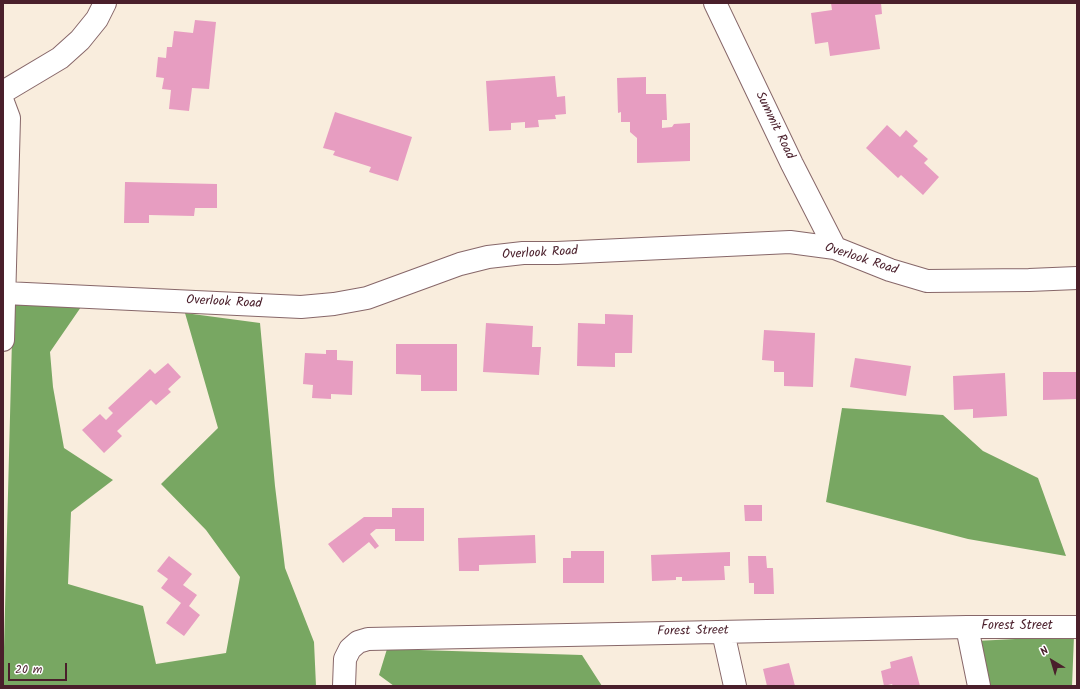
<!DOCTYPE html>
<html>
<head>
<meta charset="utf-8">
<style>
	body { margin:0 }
	#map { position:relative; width:1080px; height:689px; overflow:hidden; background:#f9eddd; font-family:Kalam,sans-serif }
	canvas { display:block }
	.frame { position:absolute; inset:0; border:4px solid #4a1f2b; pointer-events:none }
	.north { position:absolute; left:1032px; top:641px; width:40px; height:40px; -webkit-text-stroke:3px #fff; paint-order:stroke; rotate:322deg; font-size:11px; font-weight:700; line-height:16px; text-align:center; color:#4a1f2b }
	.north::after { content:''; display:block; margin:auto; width:14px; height:18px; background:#4a1f2b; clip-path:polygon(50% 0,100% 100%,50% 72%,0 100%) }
	.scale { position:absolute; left:8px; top:663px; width:59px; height:18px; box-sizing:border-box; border:2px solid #4a1f2b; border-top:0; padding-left:5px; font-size:12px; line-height:14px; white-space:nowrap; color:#4a1f2b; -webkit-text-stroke:3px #fff; paint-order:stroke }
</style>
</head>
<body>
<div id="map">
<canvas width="1080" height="689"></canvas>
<div class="frame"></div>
<div class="north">N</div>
<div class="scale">20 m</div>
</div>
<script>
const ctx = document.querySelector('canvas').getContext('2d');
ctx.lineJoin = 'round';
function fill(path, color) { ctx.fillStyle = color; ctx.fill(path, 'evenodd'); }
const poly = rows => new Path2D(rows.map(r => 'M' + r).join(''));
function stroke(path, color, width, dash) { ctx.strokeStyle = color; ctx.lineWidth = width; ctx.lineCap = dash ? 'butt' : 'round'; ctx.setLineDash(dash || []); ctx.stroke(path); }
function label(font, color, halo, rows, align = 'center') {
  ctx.font = font + ' Kalam,sans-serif'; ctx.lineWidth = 3.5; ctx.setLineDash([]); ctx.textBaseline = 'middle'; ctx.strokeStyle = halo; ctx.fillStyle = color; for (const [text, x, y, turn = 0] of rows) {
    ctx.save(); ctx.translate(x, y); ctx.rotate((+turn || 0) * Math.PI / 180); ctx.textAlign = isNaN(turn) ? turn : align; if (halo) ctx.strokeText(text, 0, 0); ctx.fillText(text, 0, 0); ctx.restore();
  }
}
fill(poly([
	[13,301,81,307,50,352,53,387,64,448,113,480,71,512,68,584,143,606,156,664,226,653,240,577,206,530,161,484,218,428,185,313,260,323,275,486,285,568,314,642,316,686,3,686],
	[842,408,943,415,983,451,1038,478,1066,556,968,539,826,502],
	[1074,636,1072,686,985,686,976,641],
	[387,649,582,655,602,686,394,686,379,675]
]), '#78a762');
fill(poly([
	[831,3,881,3,882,14,875,15,880,49,830,56,828,42,815,44,811,13,832,10],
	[195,20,216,22,209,89,192,88,189,111,169,109,171,90,162,89,164,78,156,77,158,57,166,58,167,47,172,47,174,31,193,33],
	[555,76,557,97,565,96,566,114,555,115,556,119,538,120,539,127,525,128,525,122,511,123,511,130,489,131,486,81],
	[646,77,646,94,666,94,667,120,662,120,662,128,672,127,674,124,690,123,690,161,637,163,637,138,630,132,630,122,621,122,621,112,618,113,617,78],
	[335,112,412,137,398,181,369,172,371,167,333,155,335,151,323,148],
	[887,125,900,137,906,130,918,141,913,146,928,159,924,163,939,177,923,195,901,175,898,178,866,148],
	[125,182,217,184,217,208,195,208,194,216,149,215,149,223,124,223],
	[605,314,633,315,632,353,615,353,615,367,577,366,578,323,605,324],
	[486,323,533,326,532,347,541,347,539,375,483,372],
	[764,330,815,333,813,387,784,386,784,372,774,372,774,361,762,360],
	[396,344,457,344,457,391,421,391,421,375,396,374],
	[326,350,337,350,337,360,353,361,352,395,331,394,331,399,312,398,313,385,303,384,305,353,326,354],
	[855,358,911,366,906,396,850,387],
	[168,363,181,377,168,389,171,392,156,405,151,400,117,431,122,436,104,453,82,430,100,414,106,420,113,413,108,408,150,369,155,374],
	[1043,372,1077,372,1077,399,1043,400],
	[1005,373,1007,416,973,418,973,409,954,410,953,376],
	[744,505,762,505,762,521,745,521],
	[392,508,424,508,424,541,395,541,395,529,376,529,370,534,379,546,375,549,369,542,343,563,328,544,364,517,392,517],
	[535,535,536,563,479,565,479,571,459,571,458,538],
	[571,551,604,551,604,583,563,583,563,558,571,558],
	[730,552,730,566,724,566,725,580,682,581,682,577,676,577,676,580,652,581,651,555],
	[169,556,192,574,183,585,197,595,189,606,200,615,184,636,166,623,181,603,161,588,168,579,157,571],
	[748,556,766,556,767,568,773,568,774,594,754,594,754,583,749,583],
	[912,656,920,686,893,686,892,684,884,686,881,671,891,668,890,662],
	[789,663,795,686,767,686,763,669]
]), '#e79dc1');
const minor = poly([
	[715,3,792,164,835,248],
	[3,92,60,58,80,40,97,19,105,3],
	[3,102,9,118,3,340],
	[5,293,301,307,334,304,367,298,460,264,488,257,523,253,557,253,790,242,835,248,890,270,927,281,1029,280,1077,278],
	[967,627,979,686],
	[723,632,735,686],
	[344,686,345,659,350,649,358,642,368,639,967,627,1077,627]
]);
stroke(minor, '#876769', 24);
stroke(minor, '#fff', 22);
label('13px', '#4a1f2b', '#fff', [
	["Summit Road",774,126,64],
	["Overlook Road",540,254,-3],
	["Overlook Road",861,260,18],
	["Overlook Road",224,303,3],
	["Forest Street",1017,627],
	["Forest Street",693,632,-1]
]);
</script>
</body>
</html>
